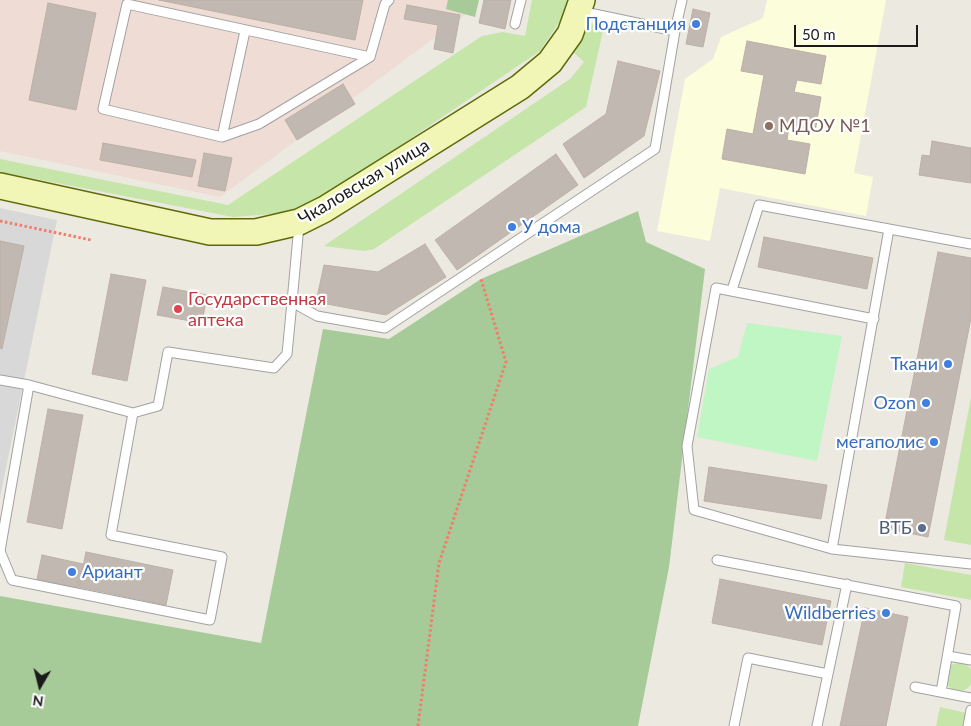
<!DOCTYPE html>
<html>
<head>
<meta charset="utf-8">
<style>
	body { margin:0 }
	#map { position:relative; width:971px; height:726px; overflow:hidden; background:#ece9e1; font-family:Lato,sans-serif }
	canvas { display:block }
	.north { position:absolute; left:15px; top:661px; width:50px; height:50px; -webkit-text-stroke:4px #fff; paint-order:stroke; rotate:188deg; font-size:14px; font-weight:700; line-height:20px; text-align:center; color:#1b1b1b }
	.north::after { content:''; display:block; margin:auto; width:18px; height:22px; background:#1b1b1b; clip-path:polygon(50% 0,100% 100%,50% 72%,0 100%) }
	.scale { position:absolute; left:794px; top:25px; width:124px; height:22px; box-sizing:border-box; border:2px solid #1b1b1b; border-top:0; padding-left:6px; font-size:15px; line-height:18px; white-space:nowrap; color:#1b1b1b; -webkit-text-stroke:4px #fff; paint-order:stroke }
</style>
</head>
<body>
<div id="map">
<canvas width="971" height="726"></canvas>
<div class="north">N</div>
<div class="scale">50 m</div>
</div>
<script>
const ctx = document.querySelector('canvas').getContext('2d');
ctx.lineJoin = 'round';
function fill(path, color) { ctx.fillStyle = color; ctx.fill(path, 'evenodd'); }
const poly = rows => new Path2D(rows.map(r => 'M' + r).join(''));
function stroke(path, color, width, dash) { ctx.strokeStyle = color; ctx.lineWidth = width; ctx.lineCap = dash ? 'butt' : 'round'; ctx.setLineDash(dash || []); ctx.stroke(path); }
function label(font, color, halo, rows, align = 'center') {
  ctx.font = font + ' Lato,sans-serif'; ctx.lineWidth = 4.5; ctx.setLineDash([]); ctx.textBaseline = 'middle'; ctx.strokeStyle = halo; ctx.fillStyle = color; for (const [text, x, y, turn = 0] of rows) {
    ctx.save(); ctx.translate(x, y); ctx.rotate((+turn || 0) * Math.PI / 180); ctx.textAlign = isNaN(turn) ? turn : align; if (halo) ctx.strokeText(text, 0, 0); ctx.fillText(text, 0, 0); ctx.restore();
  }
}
fill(poly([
	[0,208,57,220,0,497]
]), '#d9d8d8');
fill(poly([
	[767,0,886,0,854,173,873,177,866,216,720,188,710,241,657,231,685,79,713,59,721,37,763,18]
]), '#fcfdda');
fill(poly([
	[0,0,468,0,465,15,220,197,0,151]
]), '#eedcd5');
fill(poly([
	[532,0,570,0,564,15,540,51,333,191,313,202,284,213,233,217,0,172,0,159,228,205,482,36,502,32,525,36],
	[593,23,604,26,586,107,374,249,364,251,324,246,570,79,584,62,572,51],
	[971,397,971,545,944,540],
	[905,563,971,575,971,600,901,587],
	'945 677a14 14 0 1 1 28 0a14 14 0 1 1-28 0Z',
	[940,707,966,713,963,726,936,726]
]), '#c5e5a9');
fill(poly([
	[448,0,479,0,475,17,446,9],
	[638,211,646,242,705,269,669,567,638,726,0,726,0,596,261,643,323,329,389,339,481,279]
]), '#a6ca98');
fill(poly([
	[747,323,842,336,817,461,697,437,709,369,738,357]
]), '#bff6c4');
const building = poly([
	[159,0,363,0,355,40,159,0],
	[484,0,511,0,505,29,479,23,484,0],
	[48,3,96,13,76,110,29,100,48,3],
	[407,5,460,15,453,53,434,49,438,25,404,19,407,5],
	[693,9,710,13,703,47,686,44,693,9],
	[747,41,826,56,821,84,797,80,794,92,821,97,815,132,789,127,787,140,810,144,805,174,722,159,727,129,753,134,764,75,741,71,747,41],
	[618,61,660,71,644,136,584,178,563,144,606,114,618,61],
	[343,84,355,104,297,140,285,120,343,84],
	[932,141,971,148,971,183,919,175,922,155,930,156,932,141],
	[103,143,196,160,192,177,100,160,103,143],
	[204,153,232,158,225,191,198,186,204,153],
	[556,154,578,185,457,270,435,240,556,154],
	[764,237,873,258,867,289,758,267,764,237],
	[0,241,24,246,2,349,0,348,0,241],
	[425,244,446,277,386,315,316,302,324,265,378,272,425,244],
	[938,252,971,258,971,318,928,537,884,528,938,252],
	[111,274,146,280,127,381,92,374,111,274],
	[163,287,207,295,202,323,157,315,163,287],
	[48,409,83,415,62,529,27,522,48,409],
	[709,467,827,485,821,519,704,501,709,467],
	[86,552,173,570,166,605,79,587,86,552],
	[42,555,83,564,78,588,37,579,42,555],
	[720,579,831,601,822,645,712,623,720,579],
	[865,608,908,617,886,726,840,726,865,608]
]);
fill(building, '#c1b8b1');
stroke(building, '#bdb0a5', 1);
const lane = poly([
	[515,24,521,0],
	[675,31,682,0],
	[370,57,127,4,103,109,222,137,259,124,370,57,385,4,389,0],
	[222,137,245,31],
	[299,225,292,302,317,316,385,328,655,149,675,31,580,11],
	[732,290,759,205,971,244],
	[874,319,716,288,687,446,694,510,832,549,971,564],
	[0,380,29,385],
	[133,413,29,385,0,551,12,580,210,620,222,557,111,535,133,413,158,406,168,352,274,368,287,354,292,302],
	[832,549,889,229],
	[717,560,956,606,941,692],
	[948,656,971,660],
	[915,687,971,698],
	[734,726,748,658,828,674],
	[817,726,847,584],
	[968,726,971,710]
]);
const secondary = poly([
	[0,186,210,232,256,232,299,222,325,209,520,87,550,62,570,34,582,0]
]);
stroke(lane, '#a2a2a2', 11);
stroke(secondary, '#5e6b0a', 28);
stroke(poly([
	[0,221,91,240],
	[418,726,439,563,506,362,481,279]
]), '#f27d6d', 3, [2.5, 2.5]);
stroke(lane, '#fff', 9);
stroke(secondary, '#f1f6b6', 25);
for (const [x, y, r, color] of [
	[696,24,5,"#3f7fe0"],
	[769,126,5,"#8d6e63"],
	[512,227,5,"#3f7fe0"],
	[178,309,5,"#e0444e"],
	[948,364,5,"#3f7fe0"],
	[926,403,5,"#3f7fe0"],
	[934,442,5,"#3f7fe0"],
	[922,528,5,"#5c6f8a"],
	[72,572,5,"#3f7fe0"],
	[886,613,5,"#3f7fe0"]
]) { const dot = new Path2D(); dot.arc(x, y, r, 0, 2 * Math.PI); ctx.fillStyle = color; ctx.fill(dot); stroke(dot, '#fff', 2); }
label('18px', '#366cbe', '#fff', [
	["Подстанция",686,24],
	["У дома",522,227,"left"],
	["Ткани",938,364],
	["Ozon",916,403],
	["мегаполис",924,442],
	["Ариант",82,572,"left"],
	["Wildberries",876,613]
], 'right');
label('18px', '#785e54', '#fff', [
	["МДОУ №1",779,126]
], 'left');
label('18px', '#1b1b1b', '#fff', [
	["Чкаловская улица",364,182,-31]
]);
label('18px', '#be3a42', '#fff', [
	["Государственная",188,299],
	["аптека",188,320]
], 'left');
label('18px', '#4e5e75', '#fff', [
	["ВТБ",912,528]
], 'right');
</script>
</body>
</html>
